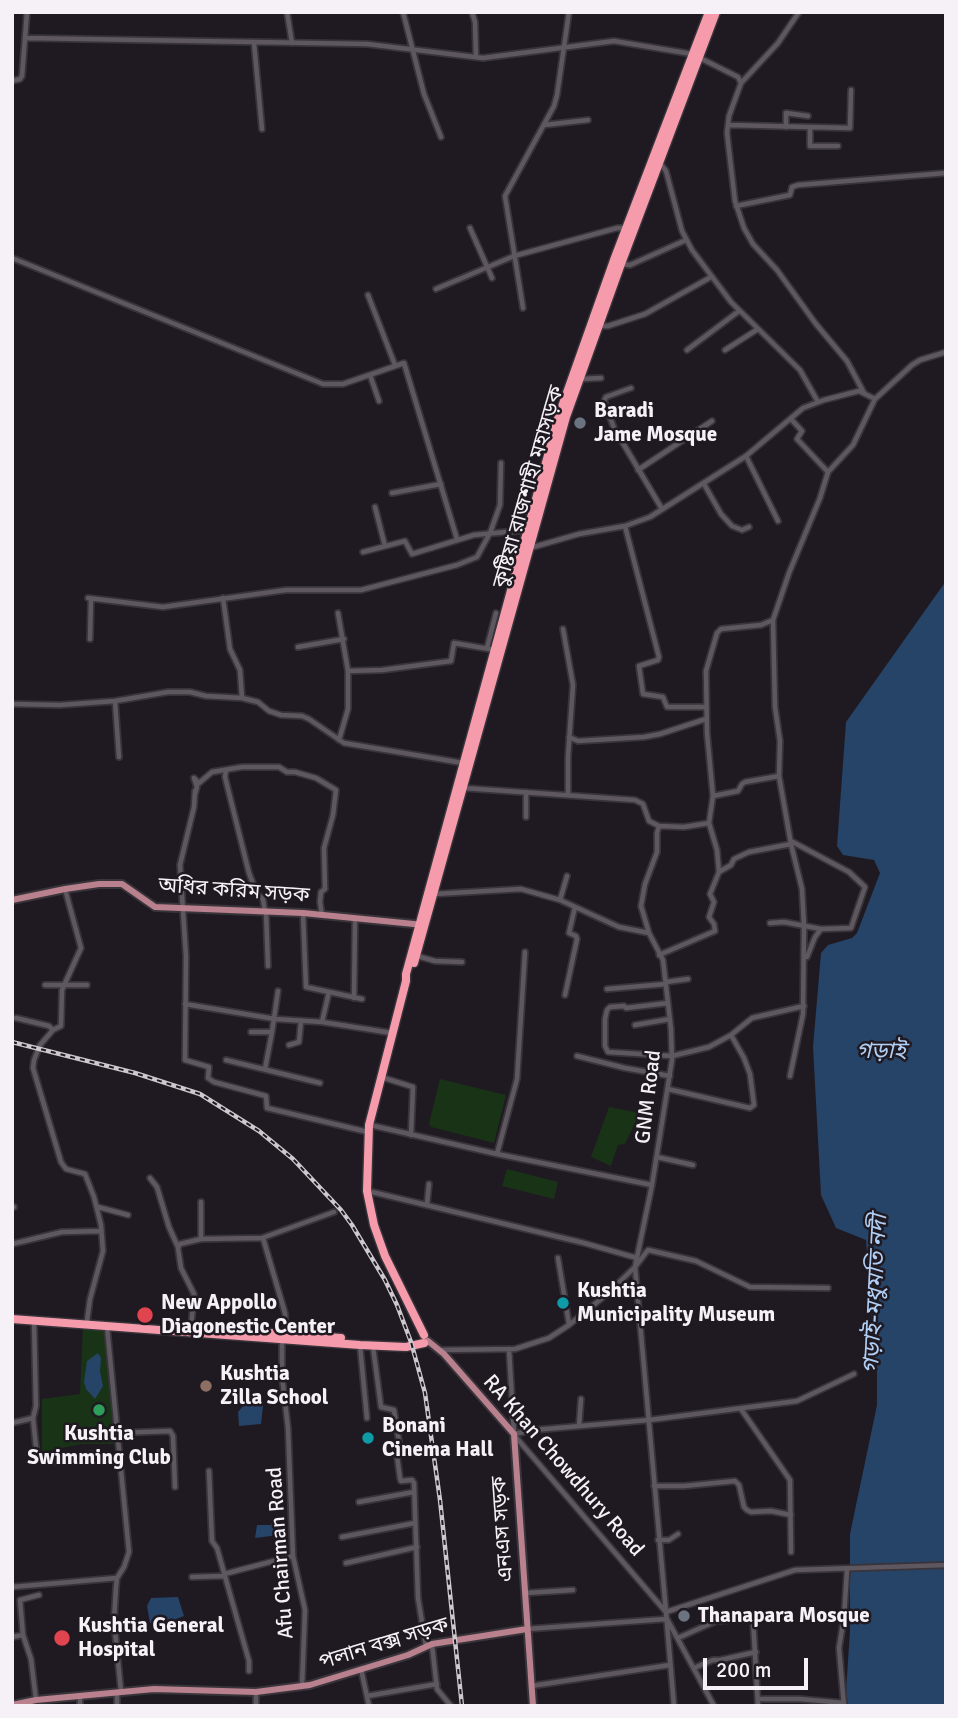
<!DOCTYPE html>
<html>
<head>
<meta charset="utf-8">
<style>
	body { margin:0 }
	#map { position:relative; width:958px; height:1718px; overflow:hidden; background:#1f1a21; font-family:Signika,sans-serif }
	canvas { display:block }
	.frame { position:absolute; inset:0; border:14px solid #f5f1f6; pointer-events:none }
	.scale { position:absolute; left:703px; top:1658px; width:105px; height:32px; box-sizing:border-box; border:4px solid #f5f1f6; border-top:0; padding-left:9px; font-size:21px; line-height:24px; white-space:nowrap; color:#f5f1f6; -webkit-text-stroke:5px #1f1a21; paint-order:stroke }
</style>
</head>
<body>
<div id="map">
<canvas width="958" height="1718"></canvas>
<div class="frame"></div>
<div class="scale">200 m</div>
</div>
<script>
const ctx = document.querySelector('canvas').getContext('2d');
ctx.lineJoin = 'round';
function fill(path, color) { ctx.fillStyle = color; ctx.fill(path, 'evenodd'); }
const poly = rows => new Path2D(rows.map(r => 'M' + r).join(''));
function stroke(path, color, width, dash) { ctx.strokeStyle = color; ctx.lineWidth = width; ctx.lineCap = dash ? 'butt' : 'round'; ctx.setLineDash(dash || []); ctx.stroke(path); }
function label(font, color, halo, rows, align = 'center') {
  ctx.font = font + ' Signika,"Noto Sans Bengali",sans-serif'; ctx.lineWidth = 5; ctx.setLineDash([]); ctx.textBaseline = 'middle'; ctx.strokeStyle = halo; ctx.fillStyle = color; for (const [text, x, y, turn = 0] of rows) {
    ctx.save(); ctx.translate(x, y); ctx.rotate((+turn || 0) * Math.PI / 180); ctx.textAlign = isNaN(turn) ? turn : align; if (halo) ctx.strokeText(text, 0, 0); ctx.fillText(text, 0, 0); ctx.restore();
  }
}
fill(poly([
	[440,1079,506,1095,494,1143,431,1127,429,1124],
	[609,1107,640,1113,625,1144,618,1145,611,1166,591,1157],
	[507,1169,558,1182,554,1199,502,1186],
	[83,1325,105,1327,115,1444,81,1444,42,1452,42,1399,80,1394]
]), '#193317');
fill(poly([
	[946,581,946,1706,845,1706,850,1631,850,1534,877,1405,877,1365,869,1349,872,1338,871,1307,866,1240,836,1228,821,1195,813,1047,821,953,828,945,852,938,857,933,880,873,874,860,843,855,837,846,846,722],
	[98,1353,101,1358,100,1371,103,1386,95,1399,86,1389,84,1382,87,1361],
	[243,1406,263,1406,261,1424,239,1426,238,1412],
	[273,1521,278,1524,278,1531,281,1532,271,1536,255,1538,257,1525,271,1525],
	[178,1597,184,1616,166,1623,150,1623,147,1606,151,1598]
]), '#264368');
const minor = poly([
	[287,12,292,43],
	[403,12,424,94,441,137],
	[472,12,475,22,476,57],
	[26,38,367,44,483,58,614,41,692,54],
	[254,43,262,129],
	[700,58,738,77,741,83,729,116,727,133,735,201,744,228,753,244,777,270,816,324,847,361,864,393],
	[12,81,20,79,22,76,27,12],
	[741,83,778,43,799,12],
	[544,125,588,120],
	[728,125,850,128,851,90],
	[786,127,786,113,808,116],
	[810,129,810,146,838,146],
	[660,163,666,171,682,231,692,250,731,302,800,370,818,402],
	[736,206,790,195,792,187,798,185,946,173],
	[470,228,492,278],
	[12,258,323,384,343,384,404,363,457,539],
	[621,264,630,265,686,240],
	[436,289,514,256,617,228,626,228],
	[368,295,395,365],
	[523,308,505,196,554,106,557,95,569,12],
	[599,326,608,326,645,314,711,277],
	[687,350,739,311],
	[725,350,758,329],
	[370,375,379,401],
	[581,379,601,378],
	[631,388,606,397,604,401,614,428,662,509],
	[791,419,802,431,797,439,828,472],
	[746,456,778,521],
	[638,470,712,421],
	[704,484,721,514,732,526,742,530,749,527],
	[392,493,441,484],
	[375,507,385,546],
	[625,526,659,657,658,660,639,666,643,694,663,697,667,707,706,707],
	[530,548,579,534,625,526,650,517,746,456,803,408,824,400,859,391,875,399,912,365,920,360,946,352],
	[363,552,405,541,412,554,474,535,527,530],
	[88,598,163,607,286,590,361,590,457,565,477,557,490,533,500,505,501,463],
	[223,598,230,649,240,670,242,698],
	[338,613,348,671,348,709,339,740],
	[563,629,573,685,568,757,568,794],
	[90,639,91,599],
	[298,647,344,639],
	[487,648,496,613],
	[348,671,382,670,451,661,454,643,495,650],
	[115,701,119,757],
	[12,704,60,705,115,701,168,692,190,692,206,696,242,698,258,702,269,711,281,715,302,716,309,719,344,743,463,763],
	[569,737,578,741,644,737,660,734,706,719],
	[226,770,225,777,249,873,257,894,263,899,265,912],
	[464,788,635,800,643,804,649,821,659,826,684,827,709,823],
	[195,791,194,807,180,865,186,956,185,1060,209,1067,208,1078,214,1082,266,1096,267,1108,368,1132],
	[526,792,526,817],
	[195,794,197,787,194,778,199,783,212,772,242,767,279,767,287,772,295,772,316,778,336,790,333,815,324,848,325,889,321,892,320,902,322,915],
	[713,796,738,791,742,784,745,782,779,776],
	[791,841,849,872,865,887,851,928,821,929,815,937,807,957],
	[719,872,731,865,734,859,749,852,791,844],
	[434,894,521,889,560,900,619,927,649,933,663,960,671,1029,672,1060,652,1185,635,1267,607,1294,569,1325,549,1338,515,1349,440,1350],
	[560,900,567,876],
	[266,912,268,966],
	[303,913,306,987,362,999],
	[770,923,784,922,821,929],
	[649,933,641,906,645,884,657,852,657,833,659,826],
	[659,955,715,931,714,924,709,917,714,902,710,894,719,872,717,850,709,823,713,796,707,733,706,671,717,633,721,629,761,625,773,620],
	[417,956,435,961,462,962],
	[666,982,688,979],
	[45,985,87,985],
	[607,989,666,984],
	[565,995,577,939,576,936,569,933,575,907],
	[354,998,355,919],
	[668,1003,626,1008,624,1006,610,1007,607,1010,605,1019,605,1046,608,1052,672,1056,709,1047,731,1035,752,1018,804,1006],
	[185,1004,275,1019,322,1022,392,1033],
	[16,1018,49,1026,53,1030,61,1026,62,990,81,948,65,889],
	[322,1022,329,992],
	[635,1025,670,1019],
	[53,1030,40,1045,34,1060,33,1068,61,1162,66,1169,85,1174,94,1197,101,1225,103,1251,90,1299,87,1321],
	[251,1032,272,1032,278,991],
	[289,1045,299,1042,301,1021],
	[577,1056,625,1068,670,1076],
	[226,1060,320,1083],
	[265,1069,272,1032],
	[790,1076,803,1014,804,926,802,889,791,844,779,776,780,741,775,707,773,620,789,573,820,498,828,472,853,445,875,399],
	[381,1077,413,1087,411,1135],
	[668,1089,750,1108,754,1105,750,1074,744,1058,731,1035],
	[370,1125,497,1154,652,1185],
	[497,1154,517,1079,525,952],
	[657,1157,693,1165],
	[150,1178,157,1187,169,1227,178,1247],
	[368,1191,584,1243,637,1258],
	[427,1204,429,1184],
	[12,1207,14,1207],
	[98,1207,128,1215],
	[263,1238,285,1313,286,1329,282,1339,282,1376,288,1428,293,1556,305,1610,302,1686],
	[201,1239,201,1202],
	[12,1244,62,1232,101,1231],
	[558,1258,569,1324],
	[828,1288,750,1287,696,1261,648,1250,635,1267,666,1612,795,1570,946,1565],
	[34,1322,36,1406,33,1418,37,1457,43,1462,60,1462,91,1454,120,1460],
	[107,1327,129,1552,124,1567,117,1578,116,1587,114,1621,121,1691],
	[191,1328,194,1294,181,1268,178,1248,180,1244,201,1239,262,1238,334,1212],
	[360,1346,367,1418],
	[373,1347,381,1407,394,1410,400,1448,397,1456,400,1478,401,1481,412,1480,414,1483,418,1598,426,1646],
	[509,1349,514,1433],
	[741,1409,790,1480,791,1552],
	[12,1423,33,1418],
	[579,1426,581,1399],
	[117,1433,170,1431,173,1436,175,1487],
	[514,1434,534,1430,649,1420,797,1401,854,1374],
	[514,1435,666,1612,674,1706],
	[209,1471,212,1541,217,1548,249,1661,249,1671],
	[654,1486,684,1486,735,1481,739,1485,744,1507,747,1510,751,1512,771,1511,791,1515],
	[359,1502,414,1492],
	[342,1537,415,1523],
	[658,1540,669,1540,678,1534],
	[346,1563,417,1547],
	[224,1574,293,1556],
	[192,1577,224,1576],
	[12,1587,117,1578],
	[525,1593,573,1590],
	[667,1619,714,1706],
	[527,1629,666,1619],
	[23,1635,31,1659,36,1700],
	[12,1637,23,1635,20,1600,39,1595],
	[678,1638,716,1621,753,1619,758,1706],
	[432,1645,437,1689,451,1706],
	[694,1668,713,1660,720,1660,756,1652],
	[361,1669,369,1706],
	[531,1686,670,1665],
	[256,1692,256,1706],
	[80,1696,80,1706],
	[367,1696,437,1684],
	[758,1699,800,1699,844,1703],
	[117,1706,117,1693],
	[844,1706,839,1648,844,1617,847,1571]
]);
const major = poly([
	[12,900,65,889,99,884,122,884,155,907,303,913,424,925],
	[428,1341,444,1354,514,1434,533,1706],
	[12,1705,36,1700,154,1689,256,1692,310,1685,408,1655,432,1644,527,1629]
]);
const highway = poly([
	[414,963,566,417,621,264,716,12],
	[12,1319,360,1345,406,1347,424,1343],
	[270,1333,341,1338],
	[424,1335,385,1256,374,1225,367,1191,369,1125,406,981,406,974,559,415,614,260,709,12]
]);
stroke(minor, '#38343a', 8);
stroke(major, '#38343a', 10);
stroke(highway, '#38343a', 11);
stroke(minor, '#5e5760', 4.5);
stroke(major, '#b9808d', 6);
stroke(highway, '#f69bab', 8);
const rail = poly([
	[12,1042,135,1073,200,1094,259,1131,293,1159,341,1210,352,1225,385,1280,397,1305,411,1342,425,1393,440,1500,462,1706]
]);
stroke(rail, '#ccc8cd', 4.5);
stroke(rail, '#1f1a21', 2, [5]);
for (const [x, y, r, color] of [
	[580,423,7,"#6b7280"],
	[563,1303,7,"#0f9aa8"],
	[145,1315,9,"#e0444e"],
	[206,1386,7,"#8d6e63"],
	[99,1410,7,"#2e9e5b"],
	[368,1438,7,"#0f9aa8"],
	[684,1616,7,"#6b7280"],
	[62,1638,9,"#e0444e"]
]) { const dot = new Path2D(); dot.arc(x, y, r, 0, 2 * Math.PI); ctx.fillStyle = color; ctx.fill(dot); stroke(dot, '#1f1a21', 2.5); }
label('bold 21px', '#f5f1f6', '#1f1a21', [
	["Baradi",594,411],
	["Jame Mosque",594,435],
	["Kushtia",577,1291],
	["Municipality Museum",577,1315],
	["New Appollo",161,1303],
	["Diagonestic Center",161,1327],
	["Kushtia",220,1374],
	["Zilla School",220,1398],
	["Bonani",382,1426],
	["Cinema Hall",382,1450],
	["Kushtia",99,1434,"center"],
	["Swimming Club",99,1458,"center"],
	["Thanapara Mosque",698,1616],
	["Kushtia General",78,1626],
	["Hospital",78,1650]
], 'left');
label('21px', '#f5f1f6', '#1f1a21', [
	["কুষ্টিয়া রাজশাহী মহাসড়ক",529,487,-74],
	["অধির করিম সড়ক",234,891,4],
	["GNM Road",649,1097,-83],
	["RA Khan Chowdhury Road",563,1466,49],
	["এনএস সড়ক",503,1529,-94],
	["Afu Chairman Road",281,1553,-94],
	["পলান বক্স সড়ক",384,1644,-17]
]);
label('italic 23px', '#b1cef4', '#1f1a21', [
	["গড়াই",881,1052],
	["গড়াই-মধুমতি নদী",876,1294,-87]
]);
</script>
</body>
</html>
